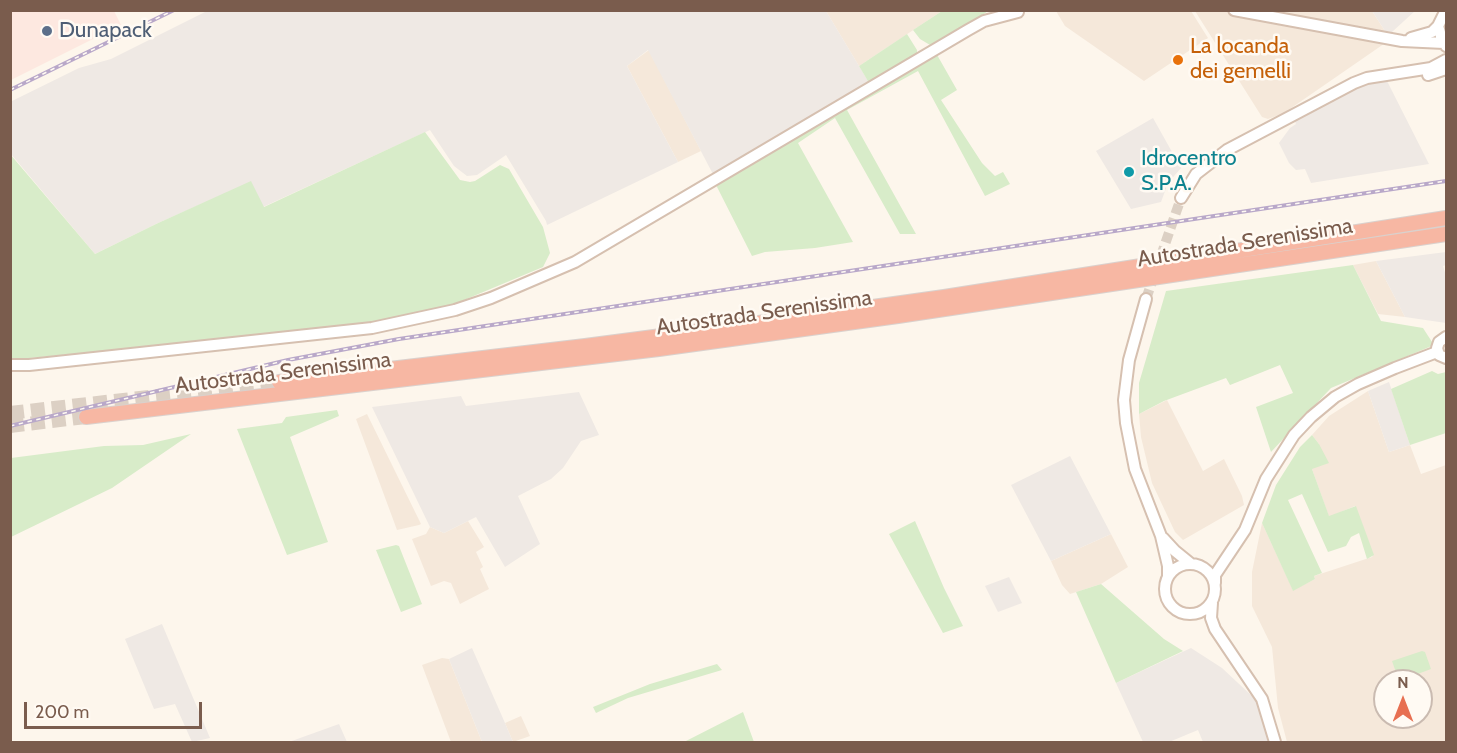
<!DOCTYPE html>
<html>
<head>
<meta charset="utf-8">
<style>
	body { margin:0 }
	#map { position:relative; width:1457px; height:753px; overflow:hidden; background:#fdf6ec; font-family:Cabin,sans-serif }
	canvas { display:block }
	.frame { position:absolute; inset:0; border:12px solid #7a5c4d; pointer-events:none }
	.north { position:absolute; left:1373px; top:669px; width:60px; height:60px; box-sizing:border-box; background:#fffaf3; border:2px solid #cabbb1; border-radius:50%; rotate:0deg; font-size:16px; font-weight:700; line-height:24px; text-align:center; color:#7a5c4d }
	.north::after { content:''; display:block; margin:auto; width:21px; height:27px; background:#e76f51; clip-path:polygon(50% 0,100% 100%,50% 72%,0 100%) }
	.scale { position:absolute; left:24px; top:702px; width:178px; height:27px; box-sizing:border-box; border:3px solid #7a5c4d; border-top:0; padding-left:8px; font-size:18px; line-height:21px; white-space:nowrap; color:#7a5c4d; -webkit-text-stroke:4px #fffaf3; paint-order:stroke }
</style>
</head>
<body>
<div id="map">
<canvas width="1457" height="753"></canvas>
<div class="frame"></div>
<div class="north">N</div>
<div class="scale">200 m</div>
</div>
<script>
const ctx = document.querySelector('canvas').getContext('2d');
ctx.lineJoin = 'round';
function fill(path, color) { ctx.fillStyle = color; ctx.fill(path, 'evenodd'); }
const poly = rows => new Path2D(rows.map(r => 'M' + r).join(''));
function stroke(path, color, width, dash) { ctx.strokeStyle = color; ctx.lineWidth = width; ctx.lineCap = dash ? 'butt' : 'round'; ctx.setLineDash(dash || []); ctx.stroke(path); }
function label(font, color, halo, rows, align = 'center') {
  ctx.font = font + ' Cabin,sans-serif'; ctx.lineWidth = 5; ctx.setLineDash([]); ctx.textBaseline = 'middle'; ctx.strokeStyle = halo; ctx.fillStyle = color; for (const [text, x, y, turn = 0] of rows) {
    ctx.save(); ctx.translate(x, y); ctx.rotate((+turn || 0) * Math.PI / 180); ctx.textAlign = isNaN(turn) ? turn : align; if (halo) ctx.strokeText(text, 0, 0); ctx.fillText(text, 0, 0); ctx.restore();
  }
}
fill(poly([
	[826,11,942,11,859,66],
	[1056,11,1191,11,1208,38,1144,81,1065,26],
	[1195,11,1372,11,1385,31,1392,32,1386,38,1391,39,1284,113,1268,119,1262,117],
	[649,50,701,151,678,162,627,66],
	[1376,261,1405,317,1378,314,1353,265],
	[1368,391,1389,452,1410,445,1421,474,1446,465,1446,742,1287,742,1278,708,1272,647,1252,606,1252,572,1262,523,1293,590,1315,579,1314,576,1372,557,1373,555,1355,506,1329,517,1312,469,1319,444,1312,435,1329,416],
	[1385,681,1421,681,1421,717,1385,717],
	[1167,400,1203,471,1224,459,1242,496,1244,505,1183,540,1175,532,1152,483,1141,437,1139,414],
	[367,414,421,524,419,525,397,530,356,419],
	[468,521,484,547,476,552,483,567,480,569,489,589,460,604,451,583,444,581,431,586,412,539,426,534,430,527,444,533],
	[1111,534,1128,567,1101,584,1070,594,1062,585,1051,561],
	[442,658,449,659,482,742,451,742,422,665],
	[521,716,530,736,513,742,505,723]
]), '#f5e8da');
fill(poly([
	[11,11,114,11,121,25,11,80]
]), '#fde8e0');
fill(poly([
	[209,10,826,11,871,86,715,178,648,50,627,66,678,162,547,225,546,221,506,155,477,175,467,176,454,166,430,130,263,207,251,182,156,224,95,254,11,154,10,102,79,68,111,59],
	[1416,10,1392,32,1385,31,1372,11],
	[1387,81,1429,164,1311,183,1305,169,1296,170,1289,163,1279,143,1290,128,1296,124,1293,116,1350,86],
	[1153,118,1181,168,1168,183,1161,202,1131,209,1096,151],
	[1446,252,1446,265,1443,266,1446,276,1446,323,1405,317,1376,261],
	[1389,382,1410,445,1389,452,1368,391],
	[579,392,599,435,581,441,563,468,551,479,518,496,540,544,505,567,476,517,444,533,430,527,372,407,461,396,466,406],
	[1070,456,1111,534,1051,561,1011,485],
	[1009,577,1022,603,998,612,985,586],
	[162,624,210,738,192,742,175,704,154,709,125,639],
	[472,648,505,723,513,742,482,742,449,659],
	[1191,648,1222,668,1253,697,1260,706,1269,742,1203,742,1198,730,1169,742,1143,742,1116,683],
	[339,724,347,742,289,742]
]), '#efe9e4');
fill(poly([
	[942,11,988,11,973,22,933,46,930,45,920,39,913,30],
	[907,34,917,50,917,54,869,83,859,66],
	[936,53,957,90,941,100,982,163,995,176,1003,172,1010,184,985,196,918,71,847,110,916,234,900,234,835,118,798,143,853,242,815,248,765,252,752,256,716,185],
	[425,132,460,180,470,182,475,181,500,165,509,169,543,227,550,253,543,267,445,308,402,319,297,333,30,358,11,358,10,154,95,254,156,224,251,181,264,207],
	[1353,265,1381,321,1423,328,1434,345,1331,388,1271,452,1256,407,1293,393,1280,365,1230,385,1226,378,1164,401,1139,414,1139,383,1166,291],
	[1432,371,1438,374,1446,372,1446,433,1410,445,1391,389],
	[337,410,339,416,290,437,328,542,287,555,237,429,282,423,286,417],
	[191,434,112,488,11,537,11,458,104,446,143,445],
	[1312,435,1319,444,1329,463,1312,469,1329,516,1356,506,1374,555,1367,559,1359,533,1351,537,1346,546,1328,552,1302,494,1288,500,1322,573,1314,576,1315,579,1293,591,1262,523,1276,485,1300,447],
	[915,521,944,588,963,626,943,633,889,534],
	[396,545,399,546,422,604,401,612,376,550],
	[1101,584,1164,639,1183,651,1116,683,1076,592],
	[1422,651,1425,652,1431,669,1399,681,1392,661],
	[717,664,722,670,628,698,596,713,593,707,650,684],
	[743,712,754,742,684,742]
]), '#d8ecc9');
stroke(poly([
	[1146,299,1181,198]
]), '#dcd0c4', 10, [10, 5]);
stroke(poly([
	[10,413,279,382],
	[10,426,86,417]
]), '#dcd0c4', 14, [14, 7]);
const secondary = poly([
	[1234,10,1402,41,1444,43],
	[1446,10,1438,26,1441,36,1446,46],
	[1411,38,1432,32,1438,26],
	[1428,75,1446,69],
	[1181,198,1196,174,1227,150,1354,83,1367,78,1431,68,1446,60],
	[1146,299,1129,360,1124,400,1126,423,1135,469,1161,536,1168,566,1168,576],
	[1446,337,1439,342,1437,348,1439,355,1446,358],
	[10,365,29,365,372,328,455,310,491,298,575,262,968,30,984,21,1018,12],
	[1163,538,1175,551,1191,564],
	'1165 589a25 25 0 1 1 50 0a25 25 0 1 1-50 0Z',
	[1215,583,1215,575,1245,530,1266,479,1294,435,1311,417,1335,397,1358,384,1395,368,1437,352],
	[1212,603,1211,618,1215,629,1262,699,1275,742]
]);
const highway = poly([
	[279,382,585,346,730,327,944,297,1446,218],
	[86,417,659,349,898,316,1446,234]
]);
stroke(secondary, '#d6c0b0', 14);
stroke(highway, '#dad1cd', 16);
stroke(secondary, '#fff', 10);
stroke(highway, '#f7b7a3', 14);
const rail = poly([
	[10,90,174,10],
	[10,426,288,360,399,339,1446,181]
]);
stroke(rail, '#b9a8c9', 4);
stroke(rail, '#fffaf3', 1.5, [4.5]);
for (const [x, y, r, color] of [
	[47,31,6,"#5c6f8a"],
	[1178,60,6,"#e8710a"],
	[1129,172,6,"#0f9aa8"]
]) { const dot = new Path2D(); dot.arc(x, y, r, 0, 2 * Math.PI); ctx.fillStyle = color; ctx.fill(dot); stroke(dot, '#fffaf3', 2); }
label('22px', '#4e5e75', '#fffaf3', [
	["Dunapack",59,31]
], 'left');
label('22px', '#c56008', '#fffaf3', [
	["La locanda",1190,47],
	["dei gemelli",1190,72]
], 'left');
label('22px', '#0d838f', '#fffaf3', [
	["Idrocentro",1141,159],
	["S.P.A.",1141,184]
], 'left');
label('22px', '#7a5c4d', '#fffaf3', [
	["Autostrada Serenissima",1245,243,-9],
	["Autostrada Serenissima",764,313,-8],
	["Autostrada Serenissima",283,373,-7]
]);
</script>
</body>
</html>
